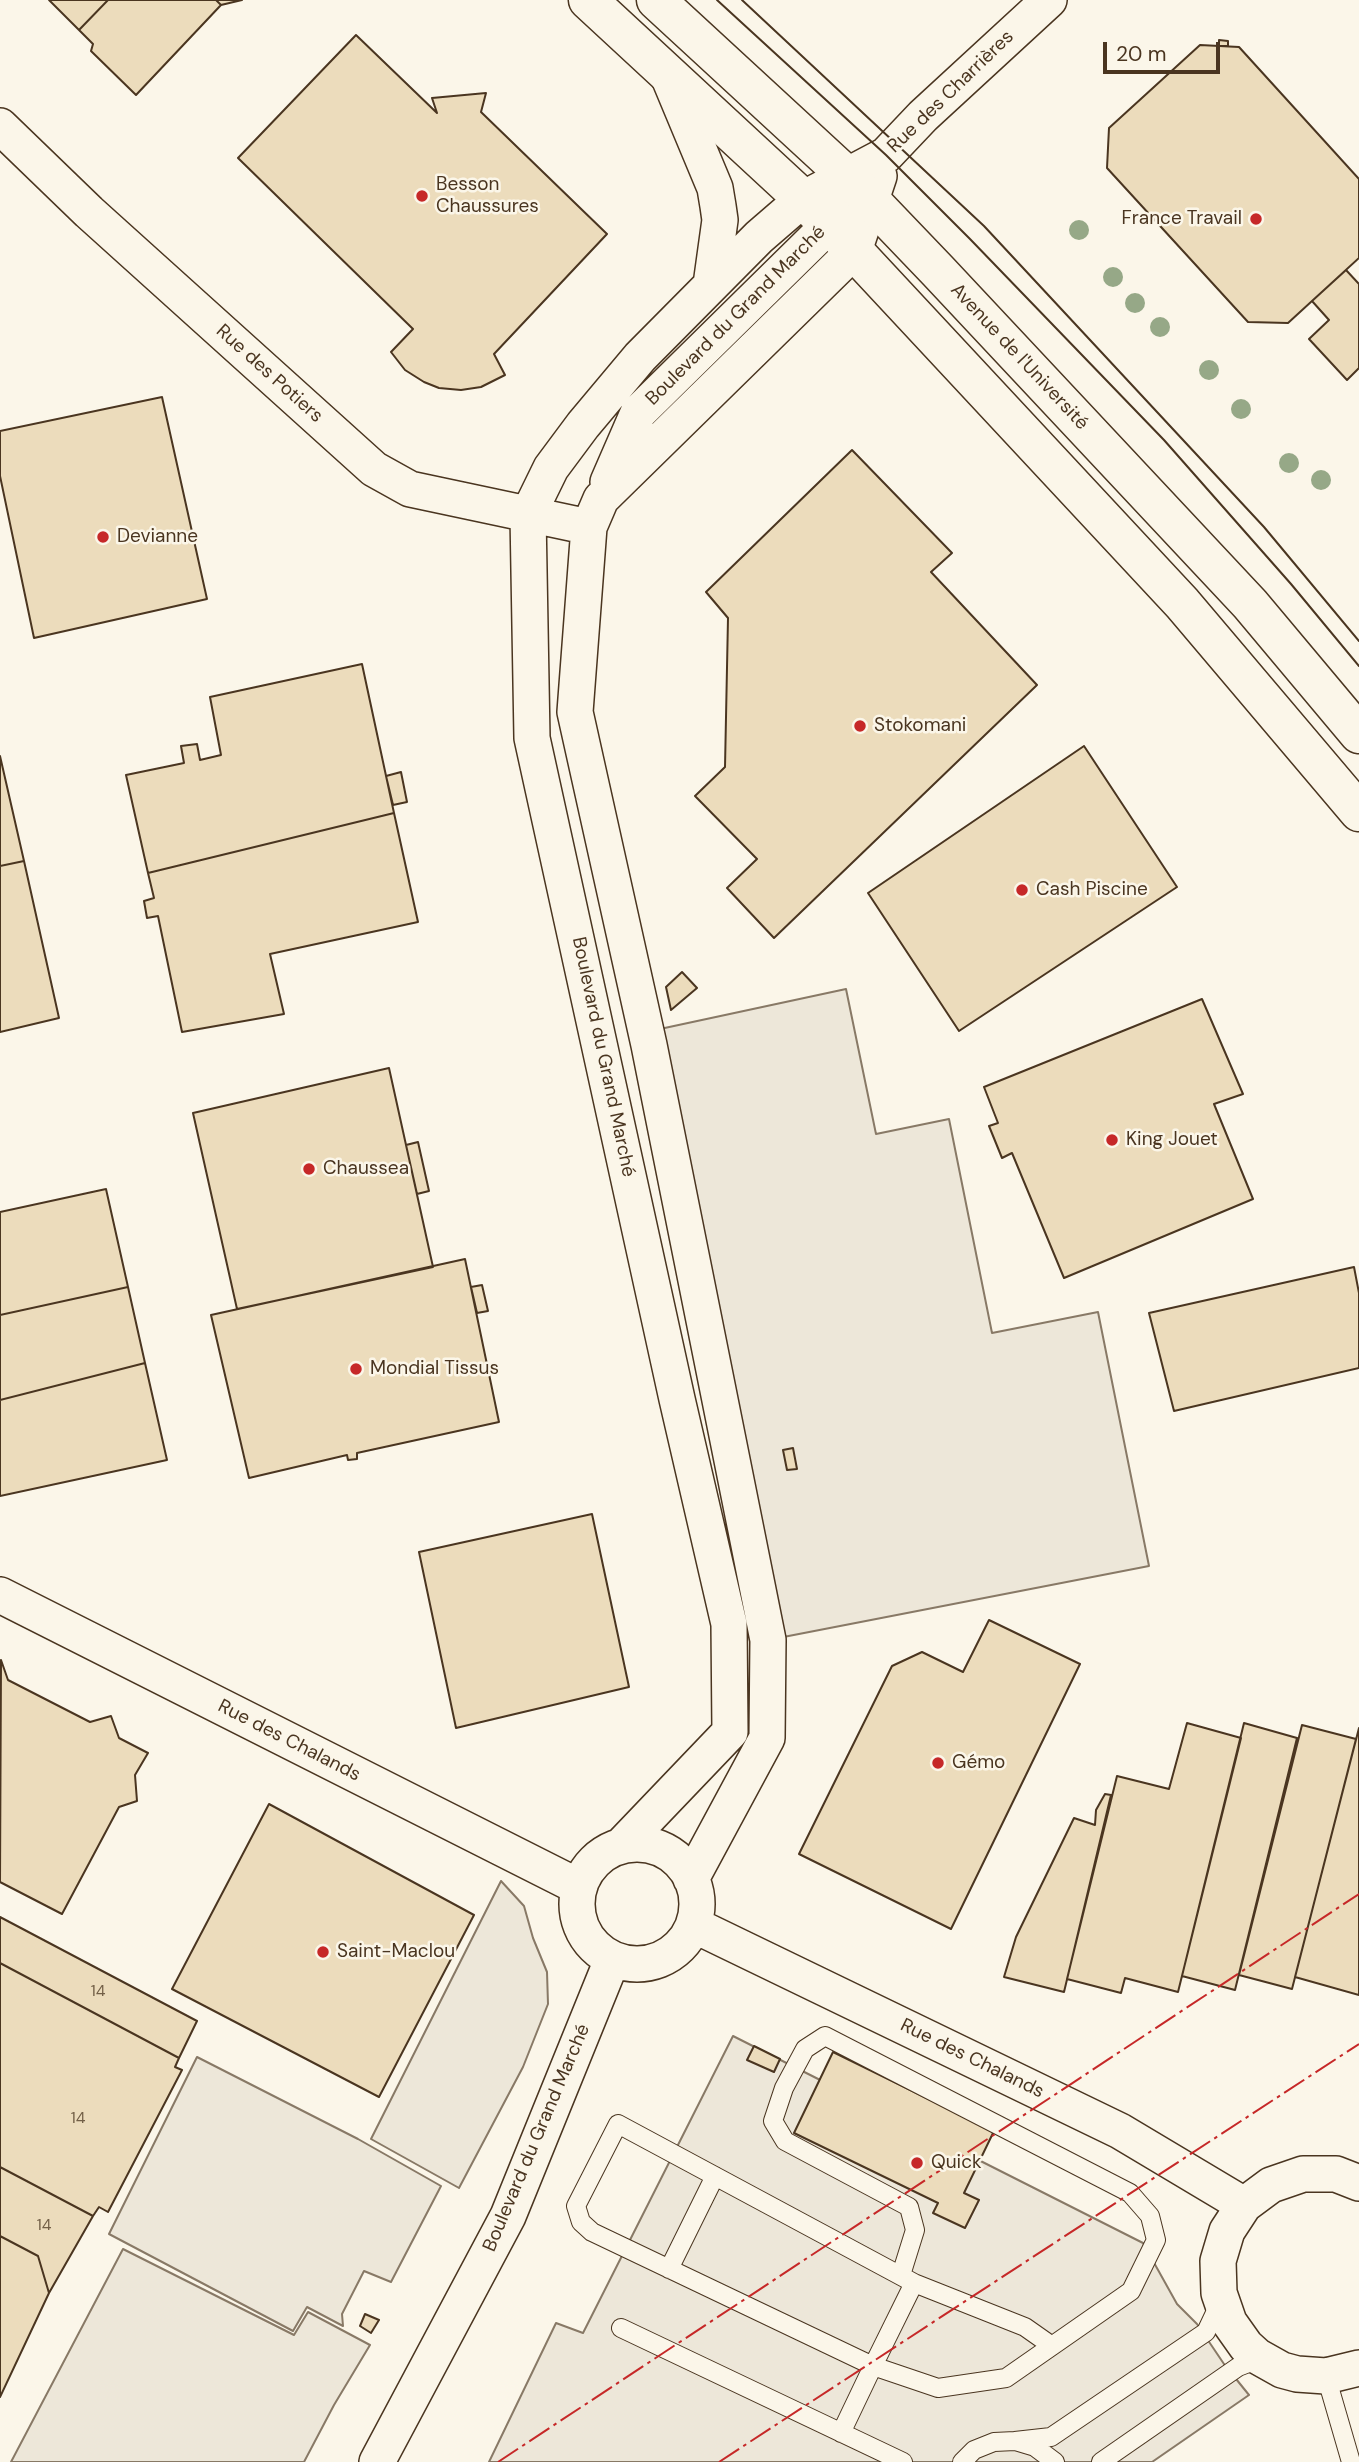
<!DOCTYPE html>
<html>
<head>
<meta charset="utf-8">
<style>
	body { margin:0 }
	#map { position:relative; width:1359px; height:2462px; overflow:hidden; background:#fbf6e9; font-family:"DM Sans",sans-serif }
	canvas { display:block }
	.scale { position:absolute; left:1103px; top:42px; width:117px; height:32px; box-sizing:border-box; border:4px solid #4a3520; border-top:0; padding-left:9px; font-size:21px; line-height:24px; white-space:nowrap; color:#4a3520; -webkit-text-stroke:5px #fbf6e9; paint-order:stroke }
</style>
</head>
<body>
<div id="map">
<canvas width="1359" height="2462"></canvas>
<div class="scale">20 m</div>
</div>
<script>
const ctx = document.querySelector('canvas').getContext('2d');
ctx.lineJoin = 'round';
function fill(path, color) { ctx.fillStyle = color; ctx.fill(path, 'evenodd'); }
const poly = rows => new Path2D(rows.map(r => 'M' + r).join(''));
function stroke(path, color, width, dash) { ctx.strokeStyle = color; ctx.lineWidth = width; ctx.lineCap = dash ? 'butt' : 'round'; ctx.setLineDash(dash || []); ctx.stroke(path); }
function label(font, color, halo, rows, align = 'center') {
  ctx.font = font + ' "DM Sans",sans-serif'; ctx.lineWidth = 5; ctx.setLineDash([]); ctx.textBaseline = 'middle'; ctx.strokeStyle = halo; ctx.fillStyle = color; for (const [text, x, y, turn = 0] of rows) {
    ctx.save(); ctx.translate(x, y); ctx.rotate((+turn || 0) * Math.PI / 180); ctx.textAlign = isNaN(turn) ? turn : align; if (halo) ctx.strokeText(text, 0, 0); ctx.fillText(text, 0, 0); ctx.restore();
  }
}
const parking = poly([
	[846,989,876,1134,949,1119,992,1333,1098,1312,1149,1566,768,1640,646,1032,846,989],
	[501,1881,524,1906,533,1938,547,1972,548,2004,523,2067,459,2188,371,2139,501,1881],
	[733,2036,1143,2243,1177,2304,1197,2324,1224,2364,1249,2395,1152,2462,489,2462,556,2323,583,2333,733,2036],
	[197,2057,358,2139,441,2186,391,2282,364,2271,342,2314,343,2326,307,2307,293,2331,109,2234,197,2057],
	[123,2249,294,2335,308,2312,370,2345,334,2405,304,2462,11,2462,123,2249]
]);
fill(parking, '#ede7d9');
stroke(parking, '#887966', 2);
const building = poly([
	[49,0,108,0,79,30,49,0],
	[108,0,216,0,221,5,136,95,91,51,93,44,79,30,108,0],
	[216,0,242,0,221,5,216,0],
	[356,35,437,113,432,98,486,93,481,112,607,234,494,354,505,375,481,387,461,390,439,388,424,382,405,370,391,352,413,329,238,158,356,35],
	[1219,40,1228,41,1228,46,1219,46,1219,40],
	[1200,45,1239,47,1359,179,1359,258,1288,323,1248,322,1107,168,1109,128,1200,45],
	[1346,270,1359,284,1359,368,1347,380,1309,339,1329,320,1312,301,1346,270],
	[162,397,207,599,34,638,0,476,0,431,162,397],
	[852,450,952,553,931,572,1037,685,774,938,727,888,757,859,695,796,725,767,728,618,706,592,852,450],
	[362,664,394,813,148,873,126,775,184,763,181,746,197,744,200,760,221,755,210,697,362,664],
	[1084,746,1177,887,959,1031,868,893,1084,746],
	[0,756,24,861,0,866,0,756],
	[401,772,407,802,393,805,386,776,401,772],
	[394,813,418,922,270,954,284,1014,182,1032,158,916,147,918,144,901,154,898,148,873,394,813],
	[24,861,59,1018,0,1032,0,866,24,861],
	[682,972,697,988,671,1010,666,987,682,972],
	[1202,999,1243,1094,1214,1104,1253,1199,1064,1278,1012,1153,1002,1158,989,1126,998,1123,984,1087,1202,999],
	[389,1068,433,1267,237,1309,193,1113,389,1068],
	[418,1142,429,1191,417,1194,406,1145,418,1142],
	[106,1189,128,1287,0,1315,0,1212,106,1189],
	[465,1259,499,1422,357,1453,357,1459,348,1460,347,1455,249,1478,211,1315,465,1259],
	[1354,1267,1359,1293,1359,1368,1174,1411,1149,1313,1354,1267],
	[482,1285,488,1311,477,1313,471,1287,482,1285],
	[128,1287,145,1363,0,1400,0,1315,128,1287],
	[145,1363,167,1460,0,1496,0,1400,145,1363],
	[793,1448,797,1469,787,1470,783,1450,793,1448],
	[592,1514,629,1687,456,1728,419,1552,592,1514],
	[989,1620,1080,1664,951,1929,799,1854,892,1666,922,1652,963,1672,989,1620],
	[1,1660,8,1680,90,1722,111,1716,119,1738,148,1753,135,1775,137,1801,119,1807,62,1914,0,1882,1,1660],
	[1187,1723,1241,1738,1178,1992,1125,1978,1121,1993,1067,1979,1117,1776,1169,1789,1187,1723],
	[1244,1723,1297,1738,1235,1990,1182,1976,1244,1723],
	[1302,1725,1356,1739,1292,1989,1239,1975,1302,1725],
	[1359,1728,1359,1995,1295,1977,1359,1728],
	[1105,1794,1111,1795,1064,1992,1004,1977,1016,1937,1074,1818,1095,1825,1096,1810,1105,1794],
	[269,1804,474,1915,379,2097,172,1989,269,1804],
	[0,1917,197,2021,179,2058,0,1963,0,1917],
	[0,1963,179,2058,175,2067,182,2070,108,2212,99,2207,93,2216,0,2167,0,1963],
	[754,2046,780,2059,774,2072,747,2060,754,2046],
	[833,2052,994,2131,964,2193,979,2200,965,2228,933,2213,938,2203,794,2133,833,2052],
	[0,2167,93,2216,49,2293,38,2256,0,2236,0,2167],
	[0,2236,38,2256,49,2293,0,2397,0,2236],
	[365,2314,379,2320,371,2333,360,2326,365,2314]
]);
fill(building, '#ecdcbc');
stroke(building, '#4a3520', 2);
const service = poly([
	[669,2269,715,2176],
	[914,2283,1025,2327,1052,2346],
	[621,2328,903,2462],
	[1326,2376,1351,2462],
	[841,2433,873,2366,914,2283,618,2124,576,2206,581,2222,592,2232,873,2366,938,2388,1006,2378,1131,2291,1156,2240,1150,2216,1130,2193,825,2036,805,2049,784,2088,773,2121,785,2141,909,2207,915,2230,901,2275],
	[1015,2441,1051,2437,1206,2332,1215,2313,1217,2299],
	[962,2462,974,2450,994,2442,1015,2441,1035,2447,1055,2462],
	[1101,2462,1238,2367,1251,2362,1263,2363]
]);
const minor = poly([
	[667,73,715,188,718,206,720,220,711,285],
	[0,126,89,212,374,469,410,489,589,527],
	[608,482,638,413,829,225,838,199],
	[0,1595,579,1887],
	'577 1904a60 60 0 1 1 120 0a60 60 0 1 1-120 0Z',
	[621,1846,730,1732,729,1624,677,1399,532,738,528,515,551,468,583,425,640,357,759,237,803,199,886,155,923,116,1049,0],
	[691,1879,767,1738,768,1640,649,1045,575,712,589,527,601,499,854,251,879,176],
	[694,1925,1120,2131,1244,2205],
	[1359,2183,1336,2174,1303,2174,1271,2185,1244,2205,1227,2231,1218,2261,1219,2293,1229,2322,1246,2346,1257,2356,1282,2370,1297,2374,1326,2376,1359,2368],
	[377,2462,508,2216,612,1960]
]);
const secondary = poly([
	[588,0,803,199,854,251,1182,603,1359,812],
	[656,0,847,176,938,271,1250,604,1359,734]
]);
stroke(service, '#4a3520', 20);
stroke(minor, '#4a3520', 38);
stroke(secondary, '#4a3520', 41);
stroke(service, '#fbf6e9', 18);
stroke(minor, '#fbf6e9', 35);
stroke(secondary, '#fbf6e9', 38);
stroke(poly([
	[717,0,886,155,970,239,1164,440,1291,584,1359,666],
	[742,0,984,226,1264,527,1359,641]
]), '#4a3520', 2);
stroke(poly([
	[498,2462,1359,1894],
	[719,2462,1359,2044]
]), '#c62828', 2, [24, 5, 3.5, 5]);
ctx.fillStyle = '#96a887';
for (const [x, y] of [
	[1079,230],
	[1113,277],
	[1135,303],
	[1160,327],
	[1209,370],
	[1241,409],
	[1289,463],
	[1321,480]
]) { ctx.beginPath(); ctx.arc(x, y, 10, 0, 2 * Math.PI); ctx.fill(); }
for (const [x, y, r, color] of [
	[422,196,7,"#c62828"],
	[1256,219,7,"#c62828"],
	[103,537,7,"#c62828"],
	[860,726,7,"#c62828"],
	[1022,890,7,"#c62828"],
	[1112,1140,7,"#c62828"],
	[309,1169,7,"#c62828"],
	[356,1369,7,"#c62828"],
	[938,1763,7,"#c62828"],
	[323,1952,7,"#c62828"],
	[917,2163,7,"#c62828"]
]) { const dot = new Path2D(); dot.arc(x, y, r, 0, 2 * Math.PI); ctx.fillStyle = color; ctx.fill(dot); stroke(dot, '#fbf6e9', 2.5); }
label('16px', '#725f47', null, [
	["14",98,1992],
	["14",78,2119],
	["14",44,2226]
]);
label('19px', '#4a3520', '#fbf6e9', [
	["Rue des Charrières",951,92,-44],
	["Boulevard du Grand Marché",736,316,-45],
	["Avenue de l'Université",1019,357,47],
	["Rue des Potiers",269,374,42],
	["Boulevard du Grand Marché",603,1057,78],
	["Rue des Chalands",289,1741,27],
	["Rue des Chalands",972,2059,26],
	["Boulevard du Grand Marché",537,2138,-67]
]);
label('19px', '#4a3520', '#fbf6e9', [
	["Besson",436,185],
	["Chaussures",436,207],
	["France Travail",1242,219,"right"],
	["Devianne",117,537],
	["Stokomani",874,726],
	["Cash Piscine",1036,890],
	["King Jouet",1126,1140],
	["Chaussea",323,1169],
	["Mondial Tissus",370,1369],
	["Gémo",952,1763],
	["Saint-Maclou",337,1952],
	["Quick",931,2163]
], 'left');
</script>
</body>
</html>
